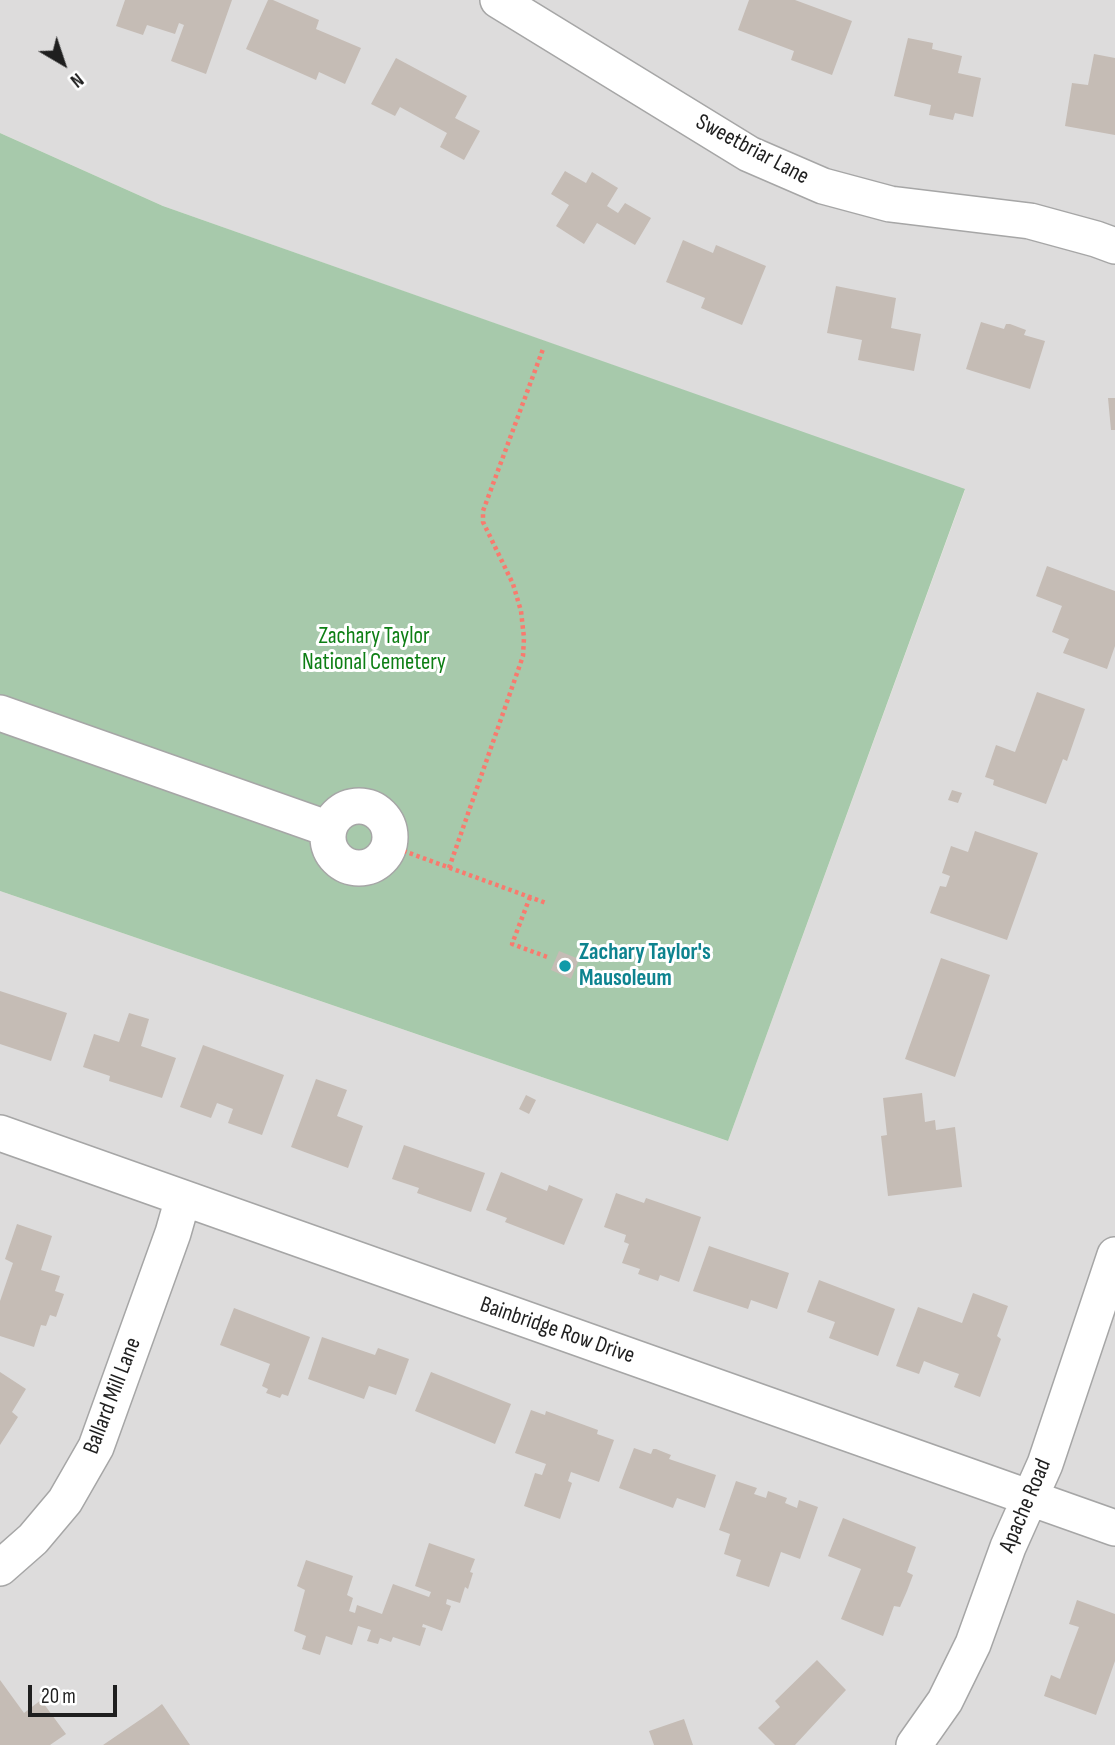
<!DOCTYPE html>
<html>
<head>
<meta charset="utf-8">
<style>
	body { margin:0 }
	#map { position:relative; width:1115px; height:1745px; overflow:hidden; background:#f0ece6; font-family:"Sofia Sans Condensed",sans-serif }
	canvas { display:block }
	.north { position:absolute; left:28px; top:28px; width:70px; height:70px; -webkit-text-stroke:5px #fff; paint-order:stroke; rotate:141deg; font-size:19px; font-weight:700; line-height:28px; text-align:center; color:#1f1f1f }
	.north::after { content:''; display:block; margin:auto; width:24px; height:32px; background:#1f1f1f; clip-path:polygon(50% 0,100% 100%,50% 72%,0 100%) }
	.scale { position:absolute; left:28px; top:1685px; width:89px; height:32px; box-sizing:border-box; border:4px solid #1f1f1f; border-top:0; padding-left:9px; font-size:21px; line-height:24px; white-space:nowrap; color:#1f1f1f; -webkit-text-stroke:5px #fff; paint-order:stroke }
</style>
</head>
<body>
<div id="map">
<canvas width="1115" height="1745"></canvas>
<div class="north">N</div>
<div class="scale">20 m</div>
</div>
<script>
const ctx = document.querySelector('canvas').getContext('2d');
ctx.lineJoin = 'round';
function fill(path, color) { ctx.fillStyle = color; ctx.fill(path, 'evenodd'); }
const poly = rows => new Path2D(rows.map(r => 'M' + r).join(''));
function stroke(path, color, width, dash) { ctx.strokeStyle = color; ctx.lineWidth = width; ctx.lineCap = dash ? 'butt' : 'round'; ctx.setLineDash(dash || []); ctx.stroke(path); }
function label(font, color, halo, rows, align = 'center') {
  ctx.font = font + ' "Sofia Sans Condensed",sans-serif'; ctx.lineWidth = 6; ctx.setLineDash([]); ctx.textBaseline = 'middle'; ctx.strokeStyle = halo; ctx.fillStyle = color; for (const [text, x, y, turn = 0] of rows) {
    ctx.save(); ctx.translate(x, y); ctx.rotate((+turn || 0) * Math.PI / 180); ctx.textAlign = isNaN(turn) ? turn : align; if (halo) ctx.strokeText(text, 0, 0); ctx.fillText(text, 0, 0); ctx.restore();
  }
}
fill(poly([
	[0,0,1115,0,1115,1745,0,1745,0,891,728,1141,965,490,163,206,0,133]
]), '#dddcdc');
fill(poly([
	[0,133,163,206,965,489,728,1141,0,891]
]), '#a7c9ab');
fill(poly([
	[125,0,232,0,206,74,171,61,184,25,179,23,175,34,147,25,143,35,116,26],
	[268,0,273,0,319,20,316,29,361,48,345,84,319,72,316,80,246,49],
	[749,0,795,0,852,21,832,75,791,60,794,51,738,30],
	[908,38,933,43,932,49,962,56,958,73,981,78,973,117,955,113,953,120,929,115,931,105,894,96],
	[1094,54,1115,58,1115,135,1065,126,1072,83,1088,85],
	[396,58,467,96,455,118,480,131,464,160,440,147,447,133,400,107,395,116,371,104],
	[565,171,586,183,592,172,618,188,607,206,618,213,625,203,651,218,635,245,597,223,584,244,556,226,569,205,551,194],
	[683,240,713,253,716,245,766,266,742,325,701,308,705,298,666,282],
	[836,286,896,298,891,328,921,334,914,371,858,360,862,340,827,333],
	[981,322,1004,329,1006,324,1010,324,1026,330,1024,335,1045,341,1030,389,966,369],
	[1108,398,1115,398,1115,430,1111,430],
	[1047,566,1115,591,1115,646,1107,669,1063,653,1069,639,1052,632,1062,606,1036,596],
	[1037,692,1085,709,1068,758,1067,761,1063,759,1046,804,993,785,994,780,985,777,996,745,1015,752],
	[952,790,962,793,958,803,948,800],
	[975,831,1038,853,1007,940,930,913,940,886,946,887,950,876,942,873,951,846,968,852],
	[559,951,579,959,571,979,551,970],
	[941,958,990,975,955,1077,905,1059],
	[0,991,67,1013,51,1061,0,1044],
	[129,1013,149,1019,141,1046,176,1058,162,1098,109,1081,110,1076,83,1067,94,1034,119,1042],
	[203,1045,284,1075,262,1135,228,1123,233,1109,217,1103,211,1118,180,1107],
	[316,1079,347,1090,337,1116,363,1126,348,1168,291,1147],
	[922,1093,925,1122,935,1120,936,1130,955,1127,962,1187,888,1196,881,1136,887,1135,883,1098],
	[526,1095,536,1100,529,1114,519,1109],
	[404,1145,485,1173,471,1212,417,1193,419,1188,392,1179],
	[501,1172,547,1191,549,1185,583,1199,564,1245,505,1222,507,1218,486,1210],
	[616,1193,644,1203,646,1198,701,1217,679,1282,660,1275,658,1281,638,1274,640,1269,622,1263,629,1244,624,1242,626,1235,604,1227],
	[17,1224,52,1236,41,1270,60,1276,55,1291,64,1294,56,1317,50,1315,46,1326,41,1325,34,1347,0,1336,0,1301,13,1263,5,1259],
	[709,1246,789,1273,777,1309,751,1300,748,1309,693,1291],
	[819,1280,895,1309,878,1356,829,1338,835,1322,807,1312],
	[973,1293,1008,1306,997,1336,1001,1339,980,1397,954,1387,959,1374,942,1368,924,1361,919,1374,896,1366,918,1307,962,1323],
	[234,1308,310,1337,288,1396,282,1394,280,1398,266,1393,268,1389,262,1386,270,1364,220,1345],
	[322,1337,375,1355,378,1348,409,1359,396,1395,369,1386,364,1399,308,1379],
	[0,1372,26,1389,12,1412,18,1417,0,1445],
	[431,1372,511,1404,495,1444,415,1411],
	[531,1410,545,1415,546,1411,598,1430,597,1434,614,1440,599,1482,571,1472,568,1481,572,1483,560,1519,524,1506,535,1473,542,1475,546,1464,515,1453],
	[634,1448,651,1454,653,1449,656,1449,671,1455,669,1459,716,1475,705,1508,677,1498,673,1508,619,1488],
	[736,1481,757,1488,754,1494,766,1498,768,1491,787,1498,785,1503,797,1508,799,1500,818,1507,800,1559,781,1552,769,1587,736,1576,741,1560,724,1554,730,1534,719,1530],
	[843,1518,916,1547,907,1572,913,1575,907,1591,900,1607,894,1606,883,1636,841,1619,861,1569,828,1556],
	[429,1543,475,1559,470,1572,473,1573,468,1589,465,1587,460,1603,447,1599,446,1604,451,1606,442,1631,423,1624,422,1627,426,1628,420,1646,393,1637,391,1642,380,1638,378,1644,367,1641,371,1630,358,1626,352,1645,326,1636,320,1655,302,1649,306,1636,294,1631,305,1590,297,1586,306,1560,353,1576,347,1595,353,1598,349,1611,355,1613,357,1605,382,1614,393,1584,429,1597,431,1592,415,1586],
	[1077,1600,1115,1614,1115,1661,1096,1715,1044,1696,1051,1675,1060,1679,1070,1651,1079,1627,1069,1624],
	[817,1660,846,1690,795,1745,775,1745,758,1728,780,1707,775,1701],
	[0,1680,24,1713,41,1700,66,1734,50,1745,0,1745],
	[162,1704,190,1745,103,1745,153,1711],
	[684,1719,693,1745,654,1745,649,1731]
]), '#c5bcb5');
const minor = poly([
	[498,0,749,154,823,186,890,204,1030,221,1096,239,1115,246],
	[0,713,329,829],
	'328 837a31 31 0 1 1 62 0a31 31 0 1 1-62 0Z',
	[0,1133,1115,1528],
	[0,1568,33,1539,65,1501,96,1447,173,1233,183,1198],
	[914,1745,945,1701,973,1644,1008,1547,1045,1464,1115,1255]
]);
stroke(minor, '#a6a6a6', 38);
stroke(poly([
	[390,846,546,903],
	[449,868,523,656,524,638,521,611,513,584,483,522,483,511,543,349],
	[530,897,512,944,550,958]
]), '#f97a6e', 4.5, [3.5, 3.5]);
stroke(minor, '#fff', 35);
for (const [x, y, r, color] of [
	[565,966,7,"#0f9aa8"]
]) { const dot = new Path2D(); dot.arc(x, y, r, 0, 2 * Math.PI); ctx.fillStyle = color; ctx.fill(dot); stroke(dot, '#fff', 2.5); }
label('23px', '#1f1f1f', '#fff', [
	["Sweetbriar Lane",752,150,28],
	["Bainbridge Row Drive",557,1331,19],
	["Ballard Mill Lane",113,1396,-69],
	["Apache Road",1026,1506,-67]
]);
label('23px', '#0d7e14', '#fff', [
	["Zachary Taylor",374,637],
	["National Cemetery",374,663]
]);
label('bold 23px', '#0d838f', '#fff', [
	["Zachary Taylor's",579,953],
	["Mausoleum",579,979]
], 'left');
</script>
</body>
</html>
